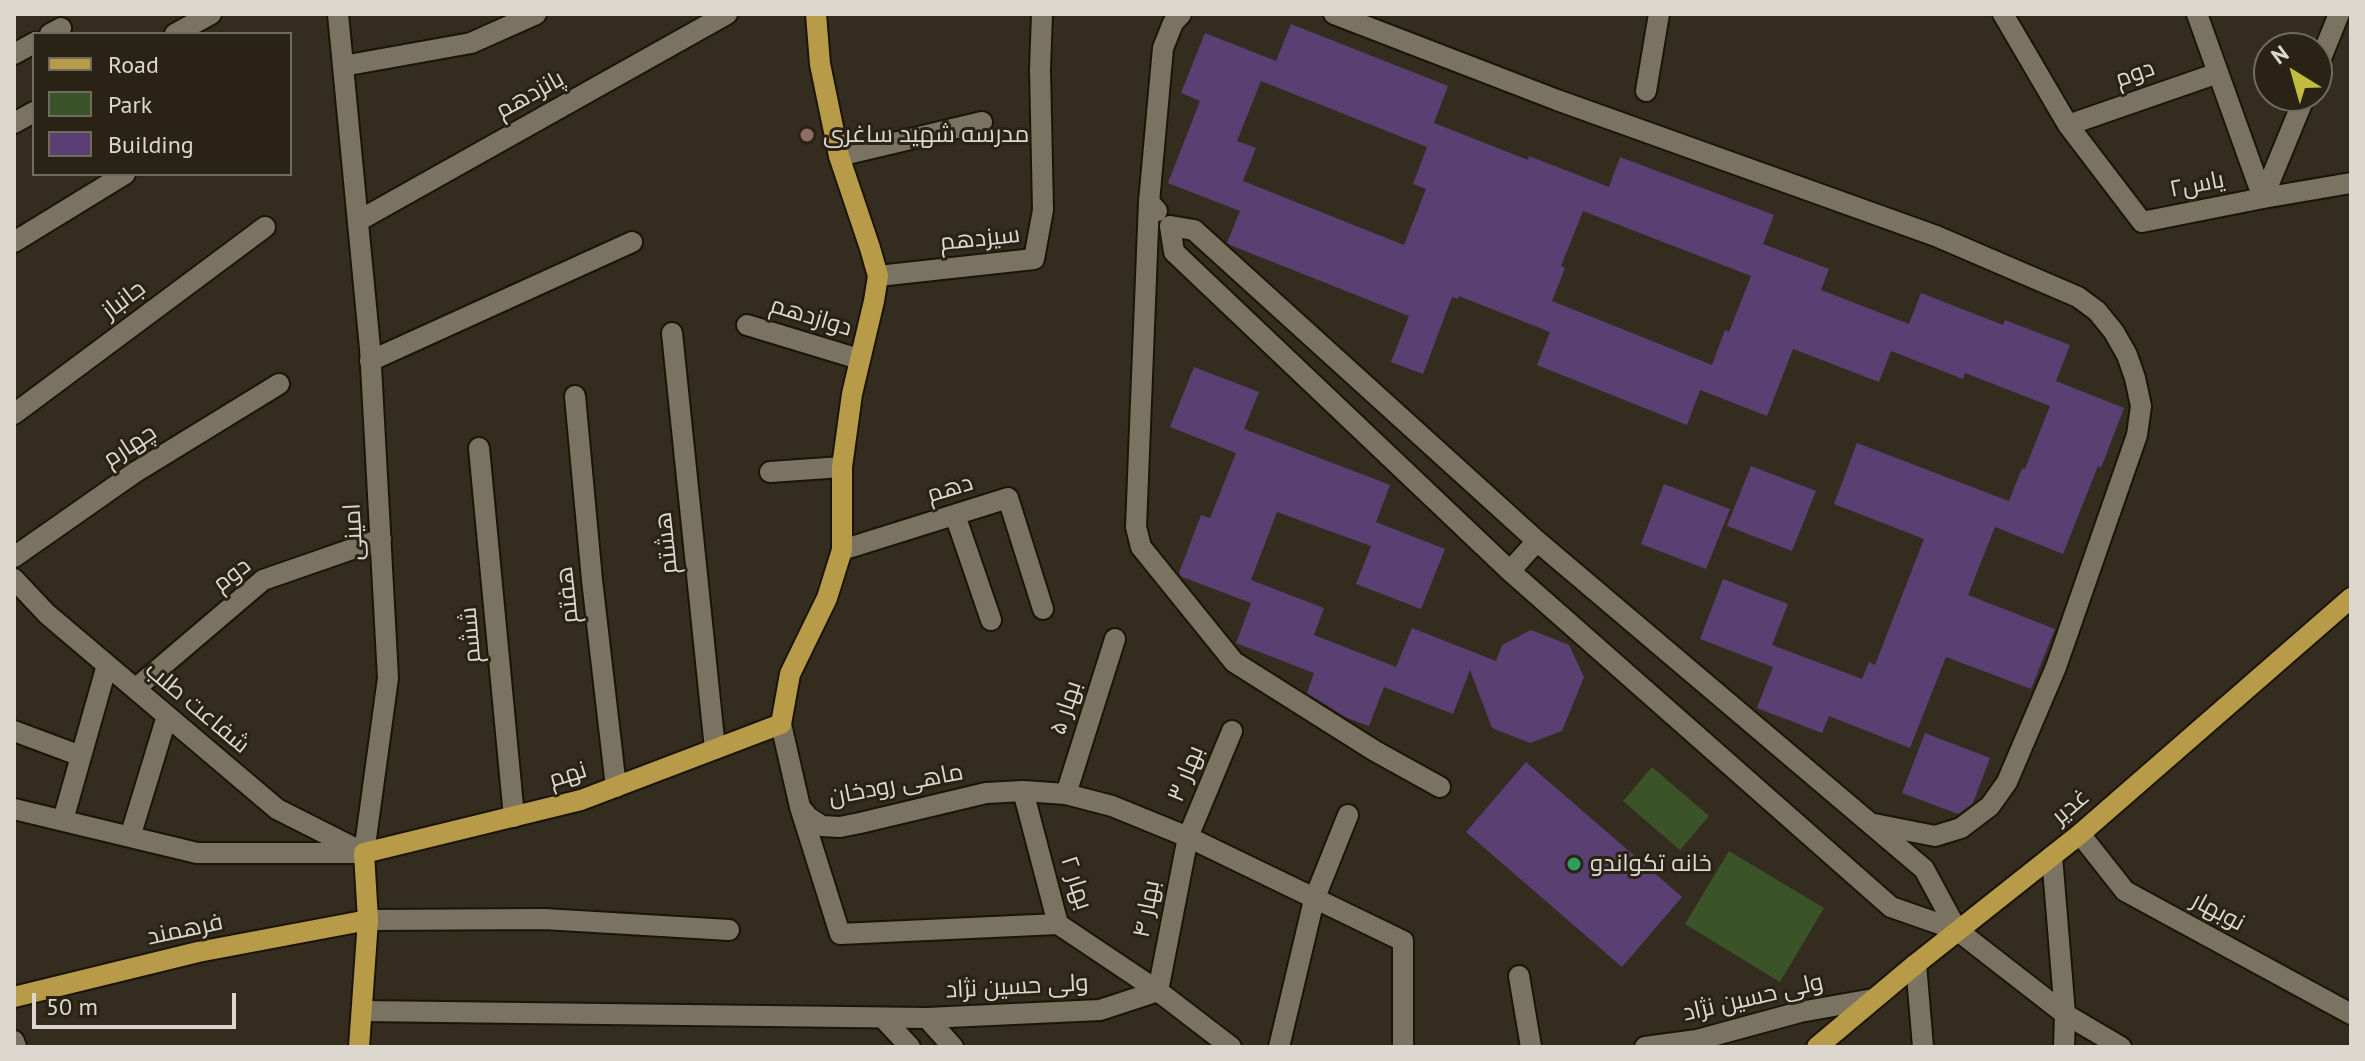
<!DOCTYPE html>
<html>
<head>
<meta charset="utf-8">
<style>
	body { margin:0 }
	#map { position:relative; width:2365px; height:1061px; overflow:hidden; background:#342d1f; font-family:"PT Sans",sans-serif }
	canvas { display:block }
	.frame { position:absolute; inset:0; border:16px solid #dcd8cf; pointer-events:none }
	.legend { position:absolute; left:32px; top:32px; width:260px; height:144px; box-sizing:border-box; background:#2a2315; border:2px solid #716b5f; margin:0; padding:10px 14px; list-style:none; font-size:24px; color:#dcd8cf }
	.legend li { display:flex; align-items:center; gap:16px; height:40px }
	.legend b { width:40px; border:2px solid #716b5f }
	.north { position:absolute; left:2253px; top:32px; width:80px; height:80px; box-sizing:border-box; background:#2a2315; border:2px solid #716b5f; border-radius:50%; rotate:323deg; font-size:22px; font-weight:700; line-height:32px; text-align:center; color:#dcd8cf }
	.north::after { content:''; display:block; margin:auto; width:28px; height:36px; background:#c2bd3f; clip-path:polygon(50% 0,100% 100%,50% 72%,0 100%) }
	.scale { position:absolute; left:32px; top:993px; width:204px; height:36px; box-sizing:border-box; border:4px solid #dcd8cf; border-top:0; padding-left:10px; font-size:24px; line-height:28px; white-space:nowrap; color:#dcd8cf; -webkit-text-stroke:6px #2a2315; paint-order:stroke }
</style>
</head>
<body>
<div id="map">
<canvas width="2365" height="1061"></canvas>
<div class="frame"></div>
<ul class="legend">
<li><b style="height:10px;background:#b79b48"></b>Road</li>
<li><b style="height:22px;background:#3b5328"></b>Park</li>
<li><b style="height:22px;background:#593f72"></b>Building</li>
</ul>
<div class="north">N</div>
<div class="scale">50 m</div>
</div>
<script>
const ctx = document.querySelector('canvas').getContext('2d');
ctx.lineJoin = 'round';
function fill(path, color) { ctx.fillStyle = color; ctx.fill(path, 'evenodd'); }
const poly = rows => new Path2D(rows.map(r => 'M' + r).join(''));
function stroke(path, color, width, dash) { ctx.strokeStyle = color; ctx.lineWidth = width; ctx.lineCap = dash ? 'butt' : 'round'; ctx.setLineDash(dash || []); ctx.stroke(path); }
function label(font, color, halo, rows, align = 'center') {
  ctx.font = font + ' "PT Sans",Cairo,sans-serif'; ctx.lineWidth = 6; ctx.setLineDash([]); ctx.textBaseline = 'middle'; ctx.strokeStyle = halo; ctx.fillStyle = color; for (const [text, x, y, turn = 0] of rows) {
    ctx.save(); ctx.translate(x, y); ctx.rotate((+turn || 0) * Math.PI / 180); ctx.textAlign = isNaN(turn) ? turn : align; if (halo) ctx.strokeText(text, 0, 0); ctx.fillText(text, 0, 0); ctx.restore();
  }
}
fill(poly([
	[1652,767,1709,816,1680,850,1623,801],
	[1729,851,1824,908,1780,982,1685,924]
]), '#3b5328');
fill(poly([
	[1291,24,1448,86,1434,123,1528,160,1529,156,1609,187,1620,157,1774,215,1763,244,1829,269,1821,290,1909,324,1921,293,2003,325,2005,320,2070,345,2056,381,2124,408,2101,468,2098,466,2063,554,1995,527,1968,595,2055,629,2031,689,1946,657,1910,748,1829,716,1822,733,1757,708,1773,667,1700,639,1723,579,1788,604,1772,645,1862,679,1869,662,1875,665,1924,539,1834,504,1857,443,2009,501,2022,468,2025,469,2050,406,1965,373,1963,379,1891,351,1879,382,1793,349,1767,416,1700,390,1687,425,1537,365,1550,332,1459,296,1458,299,1452,297,1423,374,1391,362,1409,316,1230,245,1227,243,1240,211,1168,183,1200,101,1181,93,1205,33,1276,61],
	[1261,81,1427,147,1413,184,1426,189,1404,245,1243,181,1256,148,1237,141],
	[1583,211,1751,276,1729,332,1725,330,1712,365,1552,301,1565,268,1561,266],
	[1194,367,1259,392,1244,429,1390,485,1376,522,1445,549,1421,609,1356,584,1371,546,1277,512,1251,580,1324,608,1314,635,1396,667,1412,628,1496,661,1502,645,1531,630,1569,645,1584,677,1562,731,1530,743,1492,728,1470,670,1453,714,1384,687,1369,726,1347,718,1307,693,1314,673,1236,643,1251,603,1182,577,1179,573,1201,515,1210,518,1236,453,1170,427],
	[1751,466,1816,491,1792,551,1727,526],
	[1664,484,1730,509,1706,569,1641,544],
	[1925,733,1990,758,1973,803,1958,814,1902,793],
	[1526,762,1682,897,1622,967,1466,832]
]), '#593f72');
const minor = poly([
	[338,14,370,348,388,678,364,853],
	[1334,14,1557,100,1936,236,2078,297,2097,311,2114,332,2127,355,2135,378,2141,406,2137,435,2056,667,2007,782,1990,806,1961,828,1935,836,1874,824],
	[2003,14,2068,125,2142,222,2263,198,2351,183],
	[2197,14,2263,198],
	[50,34,61,28],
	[175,34,211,14],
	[14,54,34,43],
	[343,66,471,43,536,14],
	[2317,68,2339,14],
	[1646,91,1659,14],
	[14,123,34,112],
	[2068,125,2218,73],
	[839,156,982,122],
	[2263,198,2305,96],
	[1149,202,1136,527,1141,547,1234,662,1375,751,1440,787],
	[1157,211,1149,202,1163,48,1173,23,1181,14],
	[358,221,727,14],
	[14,242,125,174],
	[878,276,1034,259,1043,210,1040,69,1042,14],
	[747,325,859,359],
	[672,333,715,749],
	[370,361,632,242],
	[575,396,592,580,616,787],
	[14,414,265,227],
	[479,448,514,817],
	[770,472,842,467],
	[955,515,991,620],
	[842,550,1008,498,1043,609],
	[14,557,134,473,279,384],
	[1510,571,1537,541],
	[14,579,47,614,277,809,364,853],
	[135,689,263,580,381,539],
	[781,724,800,807,808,817,822,826,840,827,860,823,986,793,1023,791,1066,794,1112,806,1188,837,1403,941,1403,1047],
	[14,731,81,756],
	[1023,791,1058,924,1158,991,1188,837,1232,731],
	[1066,794,1115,639],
	[800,807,840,934,1058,924],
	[14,809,197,853,360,853],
	[63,820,107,665],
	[2080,834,2125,891,2351,1014],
	[130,837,167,716],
	[2052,856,2065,1014,2064,1047],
	[368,920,544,919,729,930],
	[1957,930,1924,869,1537,541,1194,230,1170,226,1174,252,1510,571,1891,907,1957,930,2065,1014,2121,1047],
	[1916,964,1923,1047],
	[1519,976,1531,1047],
	[362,1011,927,1018,1100,1010,1158,991,1231,1047],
	[927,1018,953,1047],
	[884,1019,910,1047],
	[14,1041,16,1047],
	[1279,1047,1314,900,1348,815],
	[1645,1047,1697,1040,1800,1012,1873,999]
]);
const major = poly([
	[14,997,198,952,368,920],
	[359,1047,368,920,364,853,581,800,781,724,790,674,827,598,842,550,842,467,852,394,874,301,878,276,870,248,839,156,820,64,816,14],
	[1817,1047,1916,964,2080,834,2351,598]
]);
stroke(minor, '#1b1508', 24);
stroke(major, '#1b1508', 24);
stroke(minor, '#7a7362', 20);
stroke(major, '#b79b48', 20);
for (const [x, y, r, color] of [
	[807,135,8,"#8d6e63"],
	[1574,864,8,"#2e9e5b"]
]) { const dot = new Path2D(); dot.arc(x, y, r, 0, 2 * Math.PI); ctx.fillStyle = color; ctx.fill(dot); stroke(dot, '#2a2315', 3); }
label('24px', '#dcd8cf', '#2a2315', [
	["دوم",2135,74,-19],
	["پانزدهم",530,95,-29],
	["یاس۲",2197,185,-11],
	["سیزدهم",980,239,-6],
	["جانباز",124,300,-37],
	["دوازدهم",811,317,17],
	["چهارم",130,446,-33],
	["دهم",950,489,-17],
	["امینی",354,532,-93],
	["هشتم",667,543,-96],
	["دوم",232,575,-37],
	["هفتم",568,595,-96],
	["ششم",471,635,-95],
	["شفاعت طلب",197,708,40],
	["بهار ۵",1066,708,-72],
	["بهار ۳",1186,774,-68],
	["نهم",568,775,-17],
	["ماهی رودخان",896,785,-11],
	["غدیر",2071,807,-40],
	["بهار ۲",1076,883,72],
	["بهار ۴",1147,909,-79],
	["نوبهار",2218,912,28],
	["فرهمند",185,930,-12],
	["ولی حسین نژاد",1017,987,-3],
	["ولی حسین نژاد",1753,998,-13]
]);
label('24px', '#dcd8cf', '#2a2315', [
	["مدرسه شهید ساغری",823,135],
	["خانه تکواندو",1590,864]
], 'left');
</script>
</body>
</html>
